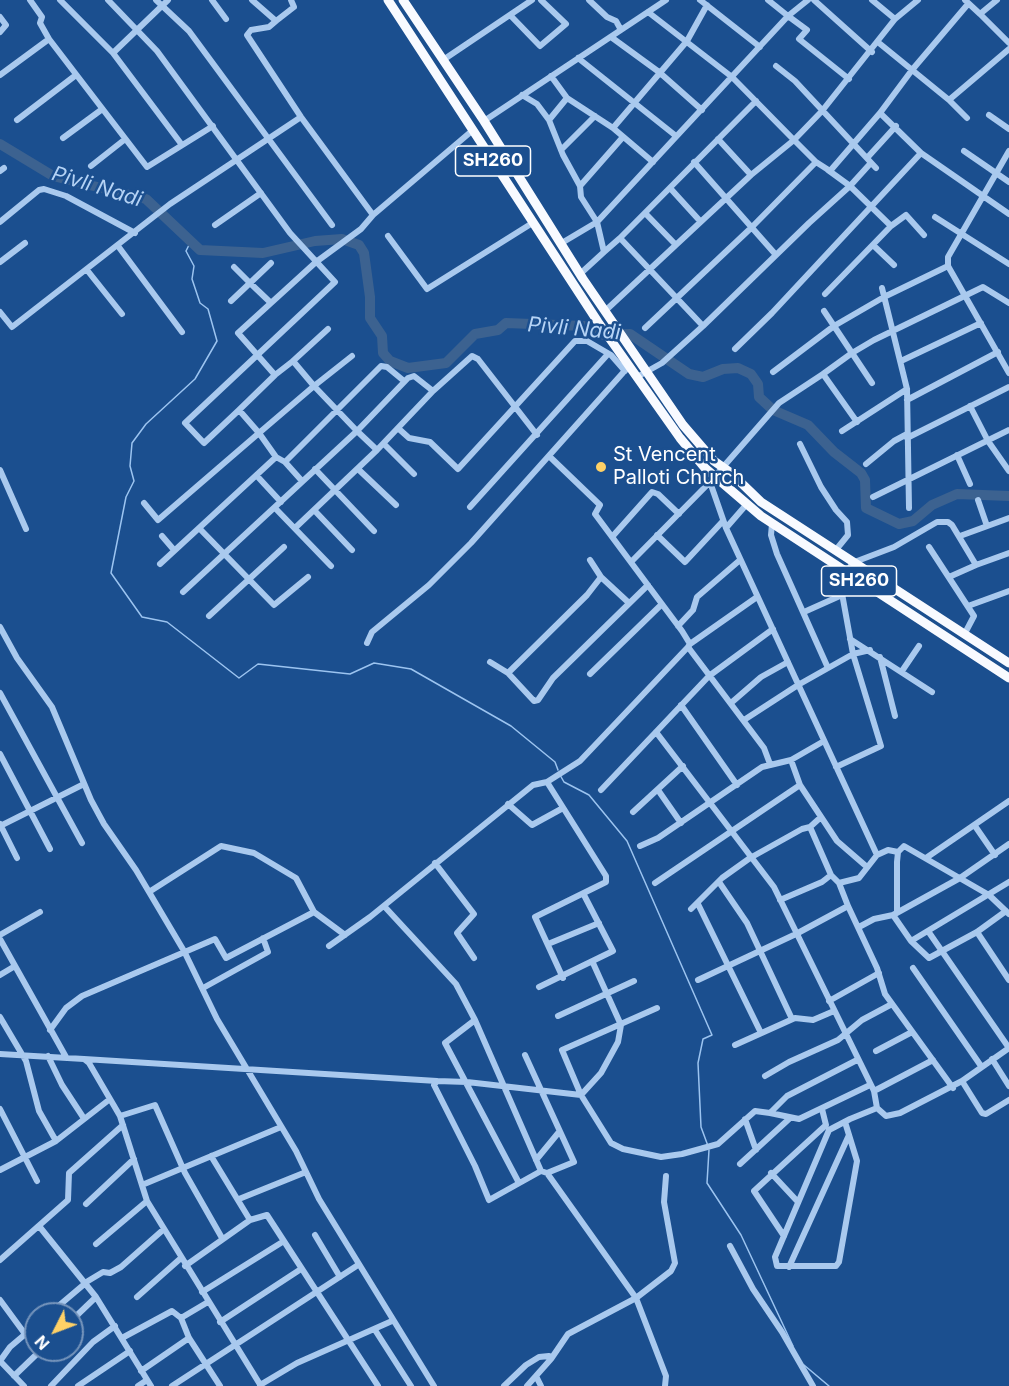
<!DOCTYPE html>
<html>
<head>
<meta charset="utf-8">
<style>
	body { margin:0 }
	#map { position:relative; width:1009px; height:1386px; overflow:hidden; background:#1b4f8f; font-family:Inter,sans-serif }
	canvas { display:block }
	.north { position:absolute; left:24px; top:1302px; width:60px; height:60px; box-sizing:border-box; background:#1b4f8f; border:2px solid #7695bc; border-radius:50%; rotate:228deg; font-size:16px; font-weight:700; line-height:24px; text-align:center; color:#fff }
	.north::after { content:''; display:block; margin:auto; width:21px; height:27px; background:#ffd166; clip-path:polygon(50% 0,100% 100%,50% 72%,0 100%) }
</style>
</head>
<body>
<div id="map">
<canvas width="1009" height="1386"></canvas>
<div class="north">N</div>
</div>
<script>
const ctx = document.querySelector('canvas').getContext('2d');
ctx.lineJoin = 'round';
const poly = rows => new Path2D(rows.map(r => 'M' + r).join(''));
function stroke(path, color, width, dash) { ctx.strokeStyle = color; ctx.lineWidth = width; ctx.lineCap = dash ? 'butt' : 'round'; ctx.setLineDash(dash || []); ctx.stroke(path); }
function label(font, color, halo, rows, align = 'center') {
  ctx.font = font + ' Inter,sans-serif'; ctx.lineWidth = 5; ctx.setLineDash([]); ctx.textBaseline = 'middle'; ctx.strokeStyle = halo; ctx.fillStyle = color; for (const [text, x, y, turn = 0] of rows) {
    ctx.save(); ctx.translate(x, y); ctx.rotate((+turn || 0) * Math.PI / 180); ctx.textAlign = isNaN(turn) ? turn : align; if (halo) ctx.strokeText(text, 0, 0); ctx.fillText(text, 0, 0); ctx.restore();
  }
}
stroke(poly([
	[190,243,186,251,194,266,192,279,200,303,208,309,217,341,195,379,146,424,132,443,130,466,134,481,126,497,111,573,142,617,167,622,239,678,258,664,350,674,374,663,411,669,511,726,555,762,558,770],
	[560,775,564,782,589,795,627,841,712,1035,703,1039,698,1063,701,1127,708,1146],
	[709,1150,707,1183,741,1235,793,1346],
	[804,1365,829,1386]
]), '#9cc4f0', 1.5);
stroke(poly([
	[0,144,53,176,146,199,200,250,263,253,315,241,342,239,359,245,364,253,370,297,370,318,382,336,383,353,390,361,408,368,446,363,475,334,498,330,506,323,584,326,594,333,605,335,630,334,689,374,703,377,723,369,738,368,751,374,758,384,759,397,773,410,808,425,834,452,861,473,865,480,866,508,899,524,913,521,932,505,957,494,1009,496]
]), '#3c6290', 10);
stroke(poly([
	[30,0,42,17,40,23,49,39],
	[60,0,113,53,182,145],
	[108,0,157,51,290,233,335,282,185,423,204,443,239,410],
	[156,0,189,31,332,225],
	[212,0,226,19],
	[252,0,276,21,269,27,251,30,247,35,301,117,373,215,473,130],
	[589,0,607,17,616,21,621,30],
	[700,0,760,47],
	[768,0,788,16,808,0],
	[814,0,872,52],
	[872,0,895,19],
	[965,0,980,14,997,0],
	[648,12,732,77,794,140,822,111,895,19,918,0],
	[980,14,1009,43],
	[510,15,540,46,566,24,541,0],
	[0,17,6,25,0,32],
	[276,21,294,7,291,0],
	[611,37,659,72,702,110],
	[879,43,949,100,1009,49],
	[113,53,168,0],
	[578,58,676,136],
	[443,60,532,0],
	[776,66,795,81,876,168],
	[0,75,49,39,147,167,213,126],
	[551,76,567,98,613,128,653,162],
	[522,95,537,104,549,120],
	[567,98,549,120,563,155,580,186,581,197,597,222,604,252,580,274],
	[949,100,967,118],
	[880,113,912,70,968,4],
	[989,115,1009,129],
	[17,120,76,75],
	[484,121,666,0],
	[613,128,687,41,707,5],
	[63,138,101,110],
	[718,139,751,175],
	[561,150,595,116],
	[964,151,1009,182],
	[1009,151,948,257,948,266,1009,373],
	[921,153,1009,214],
	[867,158,896,126],
	[694,162,776,255],
	[91,166,124,140],
	[828,170,850,186,869,165],
	[0,171,4,168],
	[580,186,623,137],
	[670,188,700,221],
	[645,213,675,244],
	[935,217,1009,264],
	[0,222,39,190,44,189,66,196,135,233],
	[215,225,261,193],
	[891,226,906,215,924,235],
	[388,236,427,289,534,222],
	[560,244,597,222,788,16,807,30,799,39,849,79],
	[873,245,894,265],
	[118,246,182,332],
	[604,252,620,238],
	[0,262,25,243],
	[234,267,250,283,271,263],
	[87,270,122,314],
	[882,288,907,389,909,508],
	[231,301,250,283,271,303],
	[605,311,751,175,794,140,816,162],
	[824,311,852,353,823,374,857,422],
	[0,312,12,327,170,204,301,117],
	[703,326,809,223,850,186,891,226,825,294],
	[645,328,751,228,816,162,830,171,880,113,921,153,772,313,735,349],
	[352,356,314,386,357,431,408,378,414,376,433,391,472,356,478,359,537,435],
	[293,361,328,329],
	[901,361,981,323],
	[773,372,834,326,884,297,948,266],
	[275,375,293,361,314,386,259,433,276,457],
	[637,377,662,363,703,326,620,238,756,101],
	[872,383,852,353,874,340,983,287,1009,303],
	[907,400,998,352],
	[970,406,988,441,1009,471],
	[399,429,409,438,430,442,458,469,575,341,587,341,611,355,625,371],
	[842,431,907,389],
	[907,438,1009,387],
	[384,444,414,474],
	[800,444,821,487,836,510,847,522,848,535,835,551],
	[957,455,970,484],
	[549,456,600,505,595,514,682,631,690,644,688,647,764,748,770,764],
	[285,462,381,366,387,367,404,381],
	[866,464,894,441,907,434],
	[315,469,374,531],
	[358,469,396,505],
	[0,470,26,529],
	[257,476,281,502],
	[710,482,726,528,877,855],
	[873,497,1009,430],
	[978,500,987,526],
	[144,503,158,520,259,433,239,410,275,375,238,333,316,262,361,229,373,215],
	[470,507,608,354],
	[275,508,331,566],
	[314,510,352,550],
	[772,524,771,535,777,554,828,668],
	[199,528,274,605,308,577],
	[295,528,377,450],
	[726,528,746,505],
	[657,535,685,562,723,521],
	[162,536,174,550],
	[960,536,1009,518],
	[612,537,652,492,658,494,679,514],
	[929,547,974,616,964,635],
	[590,560,601,577],
	[631,562,710,482,779,403,823,374],
	[160,564,276,457,285,462,302,481],
	[949,577,976,565],
	[183,592,357,431,377,450,433,391],
	[968,606,1009,591],
	[804,612,842,595],
	[209,616,284,547],
	[678,626,693,610,697,597,740,560],
	[0,627,17,658,52,707,91,800,104,824,136,870,184,951,217,1019,296,1151,319,1199,434,1386],
	[850,639,932,692],
	[367,643,372,632,429,585,471,543,629,366],
	[690,644,757,597],
	[880,657,895,716],
	[490,662,508,673,587,595,601,577,629,603],
	[902,671,919,646],
	[508,673,534,701,538,700,553,678,648,585],
	[590,674,662,604],
	[0,693,82,843],
	[731,703,761,677,788,662],
	[681,705,737,785],
	[744,720,798,685,853,654,841,588,852,563,894,547,937,522,948,522,952,525,976,565,1009,553],
	[656,732,774,887,874,1091,877,1108],
	[0,754,50,849],
	[791,760,800,785,837,841,867,867],
	[836,767,881,746,853,654,870,650],
	[547,782,606,876,606,882,535,917,563,978],
	[601,790,709,676,773,629],
	[658,790,681,823],
	[508,804,532,825,563,808],
	[633,812,683,766],
	[0,824,17,858],
	[0,826,84,784],
	[975,826,995,855],
	[810,827,831,875],
	[1009,844,960,878,893,915,911,941,1009,882],
	[640,846,658,838,762,767,791,760,824,741],
	[926,858,1009,801],
	[435,863,474,914,457,933,474,958],
	[719,882,747,923,792,1019],
	[655,883,800,785],
	[839,883,859,878,877,855,888,850,898,852],
	[149,892,221,846,254,853,296,878,314,912,345,935],
	[780,900,822,882,831,875,839,883,848,906],
	[698,904,761,1033],
	[384,906,456,984,475,1020],
	[691,909,722,878,750,858,802,829,810,827,821,817],
	[897,911,897,862,898,852,904,846,989,895,1009,914],
	[859,927,874,919,893,915],
	[928,931,1009,1048],
	[977,932,1009,980],
	[0,935,40,912],
	[0,939,66,1057],
	[911,941,929,958,977,932,1006,911],
	[548,944,599,923],
	[329,946,370,917,533,785,547,782,580,761,688,647],
	[913,968,981,1066],
	[0,975,15,966],
	[698,980,796,934,848,906,877,968,885,994,953,1088],
	[539,987,613,951,584,895],
	[203,988,268,952,263,938],
	[829,1001,879,973],
	[657,1008,562,1050,581,1095,611,1143,623,1149,661,1157,682,1154,718,1144,755,1111,770,1113],
	[558,1016,634,981],
	[0,1017,26,1061,39,1111,56,1141],
	[50,1030,66,1008,82,996,215,939,226,958,314,912],
	[735,1045,795,1018,813,1020,834,1011],
	[876,1051,912,1032],
	[0,1054,84,1059,89,1063,120,1116,147,1201,261,1386],
	[525,1055,574,1162,547,1173],
	[48,1056,62,1085,83,1117],
	[84,1059,437,1081],
	[992,1059,1009,1086],
	[857,1060,787,1096,770,1113,799,1119,870,1085],
	[765,1076,789,1062,838,1040,862,1020,892,1004],
	[962,1081,1009,1048],
	[874,1091,933,1060],
	[0,1109,37,1181],
	[120,1116,155,1105,185,1173,222,1238],
	[745,1119,756,1150],
	[845,1122,857,1161,839,1262,836,1266,777,1266,775,1257,829,1130,850,1119,877,1108,886,1116,900,1113,962,1081,982,1113,986,1114,1009,1100],
	[211,1156,250,1220],
	[536,1160,559,1132],
	[740,1164,789,1119],
	[0,1170,56,1141,110,1099],
	[771,1173,798,1202],
	[519,1183,445,1043,475,1020,541,1171],
	[142,1185,281,1127],
	[239,1199,306,1172],
	[86,1204,134,1159],
	[39,1226,96,1297,151,1386],
	[315,1235,340,1277],
	[784,1236,754,1191,826,1125,822,1109],
	[96,1244,147,1201],
	[730,1246,753,1289,782,1332,813,1386],
	[0,1260,68,1200,69,1173,123,1125],
	[185,1266,250,1220,267,1215,378,1386],
	[789,1267,849,1135],
	[202,1292,284,1241],
	[137,1297,181,1258],
	[0,1300,25,1334],
	[49,1314,88,1281,103,1272,110,1273,121,1267,164,1229],
	[181,1318,208,1302],
	[72,1320,96,1297],
	[220,1322,301,1269],
	[375,1330,411,1386],
	[122,1338,172,1311,181,1318,189,1338,220,1386],
	[551,1359,568,1334,636,1298,547,1173,541,1171,489,1200,475,1166,434,1085,437,1081,467,1082,581,1095,601,1073,618,1042,621,1025,593,963],
	[141,1371,189,1338],
	[14,1376,41,1350],
	[536,1376,541,1386],
	[260,1385,297,1363,392,1321],
	[24,1386,0,1361,10,1347,36,1325],
	[51,1386,93,1342,115,1326],
	[78,1386,130,1351],
	[138,1386,147,1380],
	[172,1386,358,1265],
	[504,1386,526,1365,539,1357,549,1356,551,1359,527,1386],
	[665,1386,666,1376,636,1298,671,1271,675,1263,664,1202,666,1176]
]), '#a9c9ee', 6);
stroke(poly([
	[388,0,598,322,680,438,705,468,761,516,1009,678],
	[403,0,484,121,583,279,683,425,714,461,731,473,761,502,1009,663]
]), '#f8faff', 9);
for (const [x, y, r, color] of [
	[601,467,6,"#ffd166"]
]) { const dot = new Path2D(); dot.arc(x, y, r, 0, 2 * Math.PI); ctx.fillStyle = color; ctx.fill(dot); stroke(dot, '#1b4f8f', 2); }
for (const [x, y, w] of [
	[493,161,75],
	[859,581,75]
]) { const box = new Path2D(); box.roundRect(x - w / 2, y - 15, w, 30, 4.5); ctx.fillStyle = '#1b4f8f'; ctx.fill(box); stroke(box, '#fff', 1.5); }
label('bold 18px', '#fff', null, [
	["SH260",493,161],
	["SH260",859,581]
]);
label('20px', '#fff', '#1b4f8f', [
	["St Vencent",613,455],
	["Palloti Church",613,478]
], 'left');
label('italic 21px', '#b5d3f5', '#1b4f8f', [
	["Pivli Nadi",97,187,17],
	["Pivli Nadi",574,329,5]
]);
</script>
</body>
</html>
